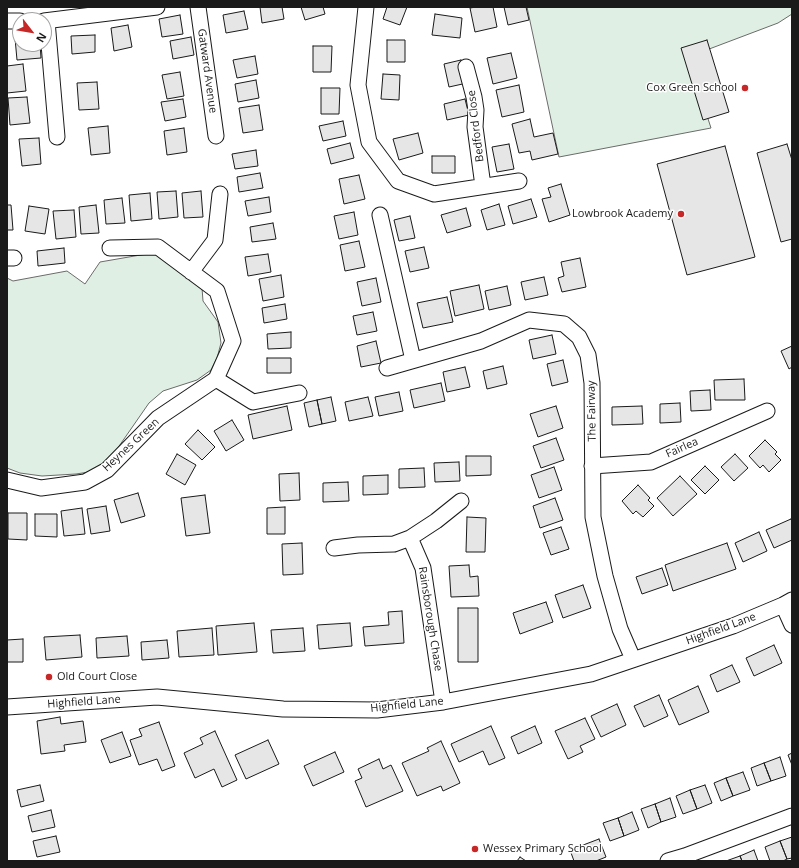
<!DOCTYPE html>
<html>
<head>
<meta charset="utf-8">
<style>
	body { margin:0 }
	#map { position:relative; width:799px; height:868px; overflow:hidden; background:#fff; font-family:"Open Sans",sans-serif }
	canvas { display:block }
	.frame { position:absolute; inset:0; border:8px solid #1a1a1a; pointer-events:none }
	.north { position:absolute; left:12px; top:12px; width:40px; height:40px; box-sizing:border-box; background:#fff; border:1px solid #a3a3a3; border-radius:50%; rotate:121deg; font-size:11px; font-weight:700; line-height:16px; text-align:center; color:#1a1a1a }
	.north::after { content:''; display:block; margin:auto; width:14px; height:18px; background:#c62828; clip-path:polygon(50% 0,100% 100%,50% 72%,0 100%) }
</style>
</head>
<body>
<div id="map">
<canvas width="799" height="868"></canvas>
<div class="frame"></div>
<div class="north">N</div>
</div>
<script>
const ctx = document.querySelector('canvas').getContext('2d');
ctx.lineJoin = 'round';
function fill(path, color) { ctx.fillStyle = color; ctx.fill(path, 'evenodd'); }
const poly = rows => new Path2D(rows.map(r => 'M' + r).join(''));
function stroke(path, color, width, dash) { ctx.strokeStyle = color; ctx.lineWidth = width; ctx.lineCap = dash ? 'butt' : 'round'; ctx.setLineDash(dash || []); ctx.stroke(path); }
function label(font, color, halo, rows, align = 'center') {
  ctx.font = font + ' "Open Sans",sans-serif'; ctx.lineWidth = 3; ctx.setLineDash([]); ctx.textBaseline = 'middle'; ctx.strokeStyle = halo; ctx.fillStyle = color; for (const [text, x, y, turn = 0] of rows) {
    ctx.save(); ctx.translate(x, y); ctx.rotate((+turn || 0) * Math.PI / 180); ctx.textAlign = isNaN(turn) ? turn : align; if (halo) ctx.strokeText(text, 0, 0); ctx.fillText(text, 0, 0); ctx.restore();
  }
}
const green = poly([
	[527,7,792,7,792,14,778,23,688,57,711,128,559,157,527,7],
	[152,253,169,262,202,288,203,301,218,322,221,343,217,358,211,370,197,380,163,391,149,403,108,462,95,471,76,474,42,476,20,473,7,468,7,278,13,281,67,271,85,284,100,262,152,253]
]);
fill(green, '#e0efe3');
stroke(green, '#6a6a6a', 1);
const building = poly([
	[260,7,282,7,284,19,262,23,260,7],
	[301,7,323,7,325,14,305,20,301,7],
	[387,7,407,7,400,25,383,19,387,7],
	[476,7,493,7,497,27,475,32,470,8,476,7],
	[504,7,526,7,529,20,508,25,504,7],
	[244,11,248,29,226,33,223,15,244,11],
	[435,14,462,18,460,38,432,35,435,14],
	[180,15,183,34,162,37,159,19,180,15],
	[128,25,132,47,114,51,111,28,128,25],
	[95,35,95,52,72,54,71,36,95,35],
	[191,37,194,55,173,59,170,41,191,37],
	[15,38,20,38,20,44,40,44,41,58,17,60,15,38],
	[387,40,405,40,405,62,387,62,387,40],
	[707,40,729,112,703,120,681,48,707,40],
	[313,46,332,46,331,72,313,72,313,46],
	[511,53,517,78,493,84,487,58,511,53],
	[255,56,258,74,237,78,233,60,255,56],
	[461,60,467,83,449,87,444,64,461,60],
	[23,64,26,91,7,93,7,66,23,64],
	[180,72,184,96,167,99,162,75,180,72],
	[383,74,400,75,399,100,381,99,383,74],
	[256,80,259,98,238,102,235,84,256,80],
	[97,82,99,109,79,110,77,83,97,82],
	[519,85,524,112,502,117,496,90,519,85],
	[321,88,340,88,339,114,321,114,321,88],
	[27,97,30,123,10,125,8,98,27,97],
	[183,99,186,117,165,121,161,102,183,99],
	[465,99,469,115,447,120,444,104,465,99],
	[259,105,263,130,243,133,239,108,259,105],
	[530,119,534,137,553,133,558,154,532,160,530,151,519,153,512,124,530,119],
	[343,121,346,136,323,141,319,126,343,121],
	[108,126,110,153,91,155,88,128,108,126],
	[184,128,187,152,167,155,164,131,184,128],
	[418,133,423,153,399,160,393,139,418,133],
	[39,138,41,164,22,166,19,139,39,138],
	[350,143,354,158,331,164,327,149,350,143],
	[509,144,514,169,497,172,492,147,509,144],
	[787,144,792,160,792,239,781,242,757,153,787,144],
	[725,146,755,257,687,275,657,164,725,146],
	[256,150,258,166,235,169,232,154,256,150],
	[432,156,455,156,455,173,432,173,432,156],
	[260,173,263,188,239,192,237,177,260,173],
	[359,175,365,199,344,204,339,179,359,175],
	[561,184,570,215,549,222,542,199,551,197,548,188,561,184],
	[176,191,178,217,159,219,157,192,176,191],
	[201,191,203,217,184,218,182,193,201,191],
	[150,193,152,219,131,221,129,195,150,193],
	[269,197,271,212,248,216,245,201,269,197],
	[122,198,125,223,106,224,104,200,122,198],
	[531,199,537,217,513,224,508,206,531,199],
	[499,204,505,225,487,230,481,210,499,204],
	[7,205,11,205,13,230,7,230,7,205],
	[96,205,99,233,81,234,79,207,96,205],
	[29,206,49,209,45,234,25,231,29,206],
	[466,208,471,226,447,233,441,215,466,208],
	[74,210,76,237,56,239,53,211,74,210],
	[354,212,358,235,339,239,334,216,354,212],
	[410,216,415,238,399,241,394,220,410,216],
	[273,223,276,239,252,242,250,227,273,223],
	[359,241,365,267,345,271,340,245,359,241],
	[424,247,429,268,410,272,405,251,424,247],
	[64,248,65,263,38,266,37,251,64,248],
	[268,254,271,272,248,276,245,257,268,254],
	[580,258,586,287,562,292,558,278,564,276,561,262,580,258],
	[281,275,284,297,263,301,259,279,281,275],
	[544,277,548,295,525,300,521,282,544,277],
	[376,278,381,302,362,306,357,282,376,278],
	[479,285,484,309,455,316,450,291,479,285],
	[507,286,511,305,489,310,485,291,507,286],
	[447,297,453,322,423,328,417,303,447,297],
	[285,304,287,319,264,323,262,308,285,304],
	[373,312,377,331,357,335,353,316,373,312],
	[291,332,291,348,268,349,267,334,291,332],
	[552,335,556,354,533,359,529,340,552,335],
	[376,341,381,363,361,367,357,346,376,341],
	[792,346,792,367,789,369,781,351,792,346],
	[267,358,291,358,291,373,267,373,267,358],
	[563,360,568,382,552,386,547,364,563,360],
	[503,366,507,384,487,389,483,371,503,366],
	[465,367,470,387,447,392,443,372,465,367],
	[744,379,745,400,715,400,714,380,744,379],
	[441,383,445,401,414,408,410,390,441,383],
	[710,390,711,410,691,411,690,391,710,390],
	[399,392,403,411,379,416,375,397,399,392],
	[331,397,336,421,322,424,317,400,331,397],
	[368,397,373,416,349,421,345,402,368,397],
	[317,400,322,424,309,427,304,403,317,400],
	[680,403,681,422,660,423,660,404,680,403],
	[287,406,292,430,253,439,248,415,287,406],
	[556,406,563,428,538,437,530,414,556,406],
	[642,406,643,424,612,425,612,407,642,406],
	[232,420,244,440,226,451,214,431,232,420],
	[198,430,215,447,202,460,185,444,198,430],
	[556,438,564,460,541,468,533,446,556,438],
	[765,440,777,452,775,454,781,460,769,472,763,465,760,468,749,456,765,440],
	[177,454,196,465,185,485,166,474,177,454],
	[735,454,748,468,734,481,721,467,735,454],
	[466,456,491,456,491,475,466,476,466,456],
	[459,462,460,481,435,482,434,463,459,462],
	[705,466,719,480,705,494,691,480,705,466],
	[554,467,562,490,539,498,531,475,554,467],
	[424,468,425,487,399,488,399,469,424,468],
	[299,473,300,500,280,501,279,474,299,473],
	[388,475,388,494,363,495,363,476,388,475],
	[680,476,697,494,673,516,657,498,680,476],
	[348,482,349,501,323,502,323,483,348,482],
	[638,485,650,498,648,500,654,506,643,517,636,511,633,514,622,501,638,485],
	[138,493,145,516,121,523,114,500,138,493],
	[205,495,210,533,186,536,181,498,205,495],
	[555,498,563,520,540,528,533,506,555,498],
	[106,506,110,531,91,534,87,509,106,506],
	[285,507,285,534,267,534,267,508,285,507],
	[82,508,85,534,64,536,61,511,82,508],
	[8,513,27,513,27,540,8,539,8,513],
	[35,514,57,514,57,537,35,536,35,514],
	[467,517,486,518,485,552,466,552,467,517],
	[791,519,792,522,792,540,774,548,766,530,791,519],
	[561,527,569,549,551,555,543,533,561,527],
	[759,532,767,551,743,562,735,543,759,532],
	[302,543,303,574,283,575,282,544,302,543],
	[727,543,736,569,673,591,665,565,727,543],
	[469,565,470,577,478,576,479,596,451,597,449,566,469,565],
	[662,568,668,585,642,594,636,577,662,568],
	[583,585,591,608,563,618,555,595,583,585],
	[546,602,553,622,520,634,513,613,546,602],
	[458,608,478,608,478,662,458,662,458,608],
	[402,611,404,643,365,646,363,627,389,625,388,612,402,611],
	[254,623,257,652,218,655,216,626,254,623],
	[350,623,352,646,319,649,317,625,350,623],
	[212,628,214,655,179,657,177,631,212,628],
	[303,628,305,651,273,653,271,630,303,628],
	[80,635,82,657,46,660,44,637,80,635],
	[127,636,129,656,97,658,96,638,127,636],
	[23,639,23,662,7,662,7,640,23,639],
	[167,640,169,658,142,660,141,642,167,640],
	[774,645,782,663,754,676,746,658,774,645],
	[732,665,740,682,717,692,710,675,732,665],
	[698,686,709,712,679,725,668,700,698,686],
	[659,695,668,716,644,727,634,706,659,695],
	[617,704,626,725,601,737,591,716,617,704],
	[60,717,61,724,83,721,86,742,64,745,65,751,41,754,37,721,60,717],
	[585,718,595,739,580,746,583,752,568,759,555,731,585,718],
	[159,722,175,766,162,771,157,759,139,765,130,740,142,736,139,729,159,722],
	[491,726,505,758,489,765,483,751,459,762,451,744,491,726],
	[535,726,542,743,518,754,511,737,535,726],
	[215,731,237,780,222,787,214,769,195,778,184,753,203,744,200,738,215,731],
	[122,732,131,756,110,763,101,740,122,732],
	[268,740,279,764,246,779,235,755,268,740],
	[441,741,460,783,443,791,441,786,417,796,402,763,429,751,427,748,441,741],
	[335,752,344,772,313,786,304,766,335,752],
	[792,753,792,765,788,755,792,753],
	[780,757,786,776,771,781,764,763,780,757],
	[379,759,383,769,391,765,403,791,366,807,355,781,362,778,358,769,379,759],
	[764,763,771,781,757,786,751,768,764,763],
	[743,772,750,790,733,796,726,778,743,772],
	[726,778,733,796,721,801,714,783,726,778],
	[40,785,44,801,21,807,17,790,40,785],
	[705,785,712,803,697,809,690,790,705,785],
	[690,790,697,809,683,814,676,796,690,790],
	[670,798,676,817,661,822,655,804,670,798],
	[655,804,661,822,648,828,641,809,655,804],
	[51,810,55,827,32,832,28,816,51,810],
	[632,812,639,830,624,836,618,818,632,812],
	[618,818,624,836,610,841,603,823,618,818],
	[56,836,60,852,37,857,33,841,56,836],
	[792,837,792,858,787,859,780,841,792,837],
	[599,839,606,857,596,861,574,861,570,850,599,839],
	[780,841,787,859,783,861,770,861,765,847,780,841],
	[754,850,758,861,742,861,740,856,754,850],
	[740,856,742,861,726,861,740,856],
	[520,857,526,861,517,861,520,857]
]);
fill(building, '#e6e6e6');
stroke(building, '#1a1a1a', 1);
const minor = poly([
	[198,7,216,136],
	[366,7,358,85,369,142,398,181,434,194,519,181],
	[7,21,20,21],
	[44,21,157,7],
	[47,21,57,137],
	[466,67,474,97,476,110,475,127,483,186],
	[380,215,413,360],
	[7,258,14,258],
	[191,272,215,240,220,194],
	[387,368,481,341,529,320,564,324,579,337,588,355,592,383,593,517,605,576,620,629,633,659],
	[216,379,253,402,299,393],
	[592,466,651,462,767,411],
	[7,480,41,488,85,482,107,470,158,418,216,379,233,341,217,291,158,247,110,248],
	[410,538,423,568,443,702],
	[334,548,358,545,394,544,410,538,436,521,461,501],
	[783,605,792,625],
	[7,707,157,697,283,709,377,710,443,702,591,674,733,626,783,605,792,600],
	[668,861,685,856,792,816]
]);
stroke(minor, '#1a1a1a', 17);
stroke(minor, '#fff', 15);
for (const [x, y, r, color] of [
	[745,88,4,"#c62828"],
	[681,214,4,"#c62828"],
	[49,677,4,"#c62828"],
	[475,849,4,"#c62828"]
]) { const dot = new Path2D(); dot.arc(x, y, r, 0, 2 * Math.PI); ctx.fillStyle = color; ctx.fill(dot); stroke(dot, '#fff', 1.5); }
label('11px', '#1a1a1a', '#fff', [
	["Gatward Avenue",207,71,82],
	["Bedford Close",476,126,-97],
	["The Fairway",592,411,-91],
	["Heynes Green",131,445,-43],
	["Fairlea",682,448,-24],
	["Rainsborough Chase",430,619,81],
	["Highfield Lane",721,629,-20],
	["Highfield Lane",84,702,-4],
	["Highfield Lane",407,705,-6]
]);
label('11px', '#1a1a1a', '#fff', [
	["Cox Green School",737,88],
	["Lowbrook Academy",673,214],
	["Old Court Close",57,677,"left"],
	["Wessex Primary School",483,849,"left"]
], 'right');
</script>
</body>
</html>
